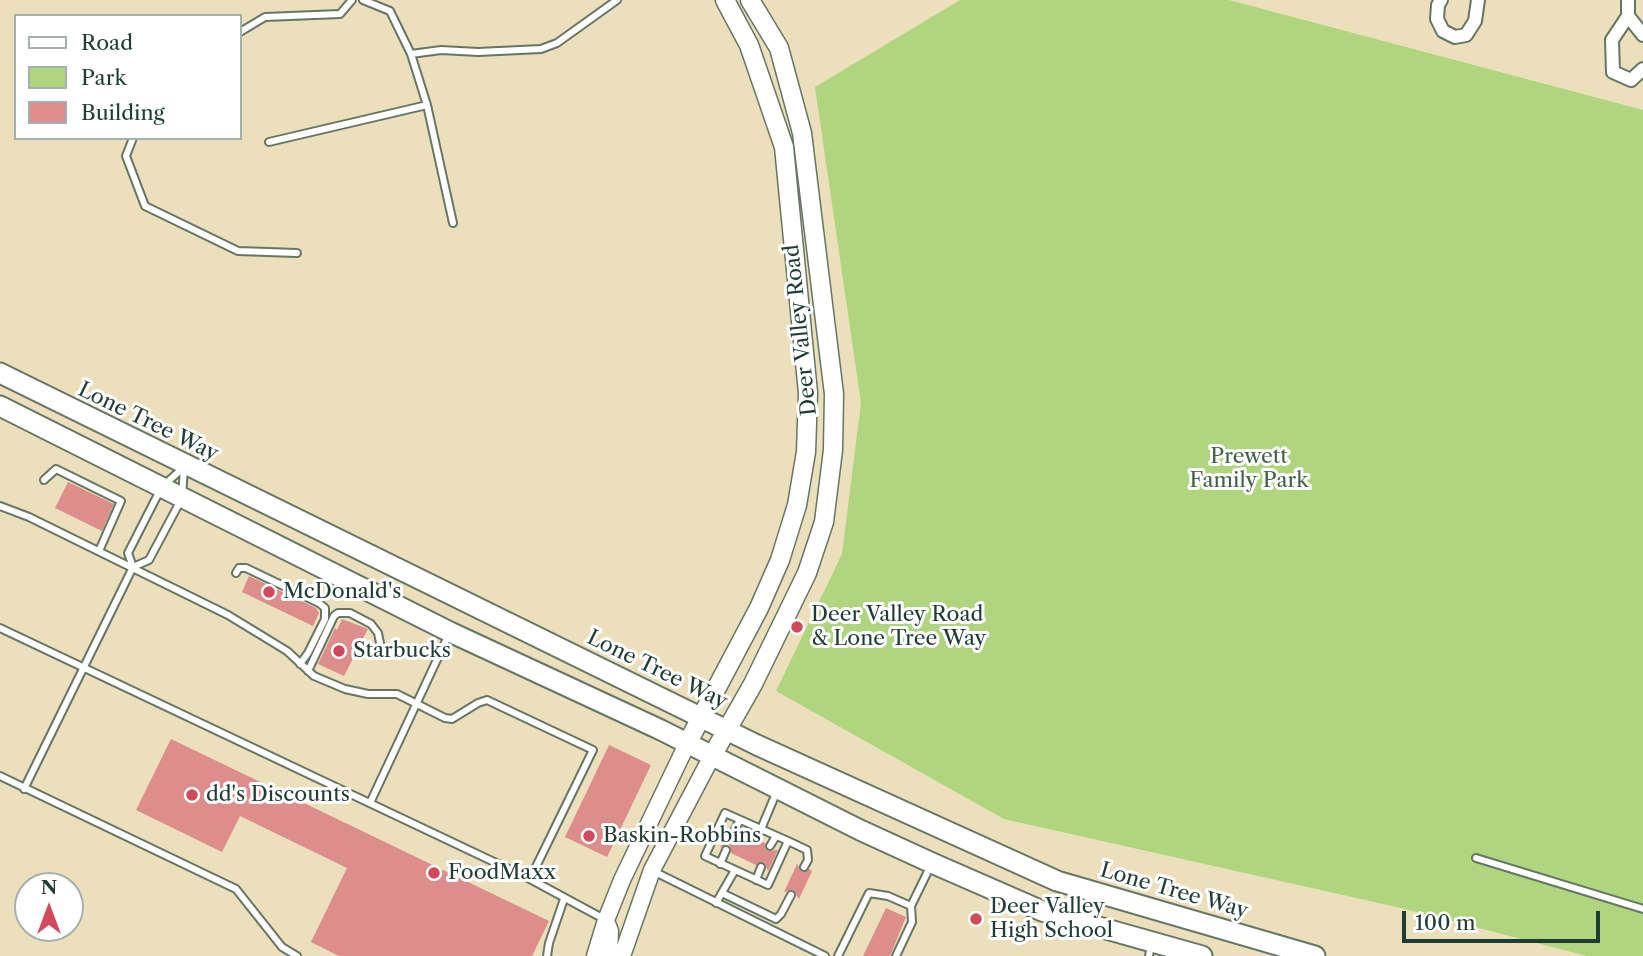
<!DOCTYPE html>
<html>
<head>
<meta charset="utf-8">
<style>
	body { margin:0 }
	#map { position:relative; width:1643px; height:956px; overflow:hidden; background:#ebdfbc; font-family:"Libre Caslon Text",serif }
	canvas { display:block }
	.legend { position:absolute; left:14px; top:14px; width:228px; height:126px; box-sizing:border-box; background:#fff; border:2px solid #a5b1ae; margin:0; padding:9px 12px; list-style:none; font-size:21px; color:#1f3d34 }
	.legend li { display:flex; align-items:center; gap:14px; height:35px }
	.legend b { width:35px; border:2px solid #a5b1ae }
	.north { position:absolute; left:14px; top:872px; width:70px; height:70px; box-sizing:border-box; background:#fff; border:2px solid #a5b1ae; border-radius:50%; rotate:0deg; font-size:19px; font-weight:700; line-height:28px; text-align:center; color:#1f3d34 }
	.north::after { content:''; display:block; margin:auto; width:24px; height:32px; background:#d1495b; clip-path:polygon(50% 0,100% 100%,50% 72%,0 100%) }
	.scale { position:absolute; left:1402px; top:911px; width:198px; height:32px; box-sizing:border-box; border:4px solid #1f3d34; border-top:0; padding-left:9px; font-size:21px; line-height:24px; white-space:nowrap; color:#1f3d34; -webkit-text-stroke:5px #fff; paint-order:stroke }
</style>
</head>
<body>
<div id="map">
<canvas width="1643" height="956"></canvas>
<ul class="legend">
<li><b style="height:9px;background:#fff"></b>Road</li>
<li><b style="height:19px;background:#b0d57f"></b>Park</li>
<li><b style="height:19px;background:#dc8d8c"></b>Building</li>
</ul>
<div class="north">N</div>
<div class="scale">100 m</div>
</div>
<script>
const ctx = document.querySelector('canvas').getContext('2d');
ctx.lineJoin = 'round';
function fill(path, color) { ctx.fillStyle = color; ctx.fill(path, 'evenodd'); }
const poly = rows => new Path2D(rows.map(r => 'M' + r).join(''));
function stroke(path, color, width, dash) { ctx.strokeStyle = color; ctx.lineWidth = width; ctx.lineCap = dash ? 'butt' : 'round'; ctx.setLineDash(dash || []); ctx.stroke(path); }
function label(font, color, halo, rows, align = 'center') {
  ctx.font = font + ' "Libre Caslon Text",serif'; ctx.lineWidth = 6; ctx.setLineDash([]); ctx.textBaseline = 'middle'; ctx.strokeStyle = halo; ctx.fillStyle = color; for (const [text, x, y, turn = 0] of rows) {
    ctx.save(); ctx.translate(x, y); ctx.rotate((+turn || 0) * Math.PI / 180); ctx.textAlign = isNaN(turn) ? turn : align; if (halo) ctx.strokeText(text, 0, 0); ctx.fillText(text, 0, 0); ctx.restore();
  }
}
fill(poly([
	[960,0,1229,0,1643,110,1643,956,1587,956,1401,908,1004,819,776,691,842,554,861,403,815,87]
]), '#b0d57f');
fill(poly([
	[68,482,114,504,102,531,55,508],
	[249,576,316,608,319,613,313,626,242,592],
	[342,619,368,629,344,676,318,664,335,628,337,630],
	[171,739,549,921,532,956,339,956,311,942,347,868,240,816,222,852,136,810],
	[609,745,651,765,607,857,565,837],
	[730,827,733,834,740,832,765,843,765,848,768,851,778,850,768,871,764,862,756,865,731,853,729,845,720,847],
	[797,864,802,872,809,869,812,871,799,899,793,890,784,892],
	[886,908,906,917,890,956,863,956]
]), '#dc8d8c');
const service = poly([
	[363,0,390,11,411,54,427,105,453,223],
	[240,32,265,17,340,14,352,0],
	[411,54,441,50,478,52,541,49,557,43,617,0],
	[133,138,126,156,145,206,238,251,297,253],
	[269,142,427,105],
	[44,480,56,469,121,501,99,551],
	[0,506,29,517,228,615,287,651,314,676,345,689,368,694,397,694,445,718,452,719,478,703,487,700,593,750,530,879],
	[133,567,128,553,154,502,162,487,185,466],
	[236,573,239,568,246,568,319,603,325,608,325,619,308,653,300,664],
	[0,628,530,879,604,919],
	[308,671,334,616,338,613,350,613,371,624,378,633,381,648],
	[0,776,236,889,282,947,297,956],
	[24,789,133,567,149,560,182,498,184,467],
	[370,803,449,634],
	[725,813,788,841,768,885,705,856,725,813],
	[735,829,740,820],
	[761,829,777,791],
	[788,841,807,850,808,860,804,867],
	[770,846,776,836],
	[1476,858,1643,909],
	[720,864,726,850],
	[653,871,825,956],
	[756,880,761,867],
	[722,893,776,919,781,914,791,895],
	[716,903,735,870],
	[547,956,549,943,564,899],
	[838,956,869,893,888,896,911,906],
	[896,956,912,922,911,906,931,865],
	[1149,956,1151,944]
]);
const minor = poly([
	[1441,0,1438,5,1437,19,1443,31,1455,37,1466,35,1475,21,1478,0],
	[1628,0,1628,16,1612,40,1613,72,1631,80,1643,69],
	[1628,16,1643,35]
]);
const tertiary = poly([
	[606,921,610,931,609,956],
	[595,956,606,920,622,880,687,744],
	[622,956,652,870,712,756]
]);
const secondary = poly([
	[687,744,759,608,780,560,797,505,806,452,808,393,784,147,749,45,725,0],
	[712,756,753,684,807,573,824,522,833,450,834,394,802,133,779,48,750,0]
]);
const primary = poly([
	[0,373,757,745,1057,881,1315,956],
	[0,406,450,632,661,730,860,830,932,863,1042,911,1202,956]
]);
stroke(service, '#667664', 10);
stroke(minor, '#667664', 16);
stroke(tertiary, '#667664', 19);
stroke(secondary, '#667664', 21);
stroke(primary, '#667664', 23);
stroke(service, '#fff', 6);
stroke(minor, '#fff', 12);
stroke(tertiary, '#fff', 16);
stroke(secondary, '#fff', 18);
stroke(primary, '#fff', 19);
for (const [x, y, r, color] of [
	[269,592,7,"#d1495b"],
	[797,627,7,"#d1495b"],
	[339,651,7,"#d1495b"],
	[192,795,7,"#d1495b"],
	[589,836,7,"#d1495b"],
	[434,873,7,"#d1495b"],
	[976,919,7,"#d1495b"]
]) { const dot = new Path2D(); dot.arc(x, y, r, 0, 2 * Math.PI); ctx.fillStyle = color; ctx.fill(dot); stroke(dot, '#fff', 2.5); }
label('21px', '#1f3d34', '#fff', [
	["Deer Valley Road",801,330,-96],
	["Lone Tree Way",148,422,26],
	["Lone Tree Way",657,670,26],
	["Lone Tree Way",1174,891,16]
]);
label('21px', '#436347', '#fff', [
	["Prewett",1249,457],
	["Family Park",1249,481]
]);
label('21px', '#1f3d34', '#fff', [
	["McDonald's",283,592],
	["Deer Valley Road",811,615],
	["& Lone Tree Way",811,639],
	["Starbucks",353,651],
	["dd's Discounts",206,795],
	["Baskin-Robbins",603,836],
	["FoodMaxx",448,873],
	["Deer Valley",990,907],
	["High School",990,931]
], 'left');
</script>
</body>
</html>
